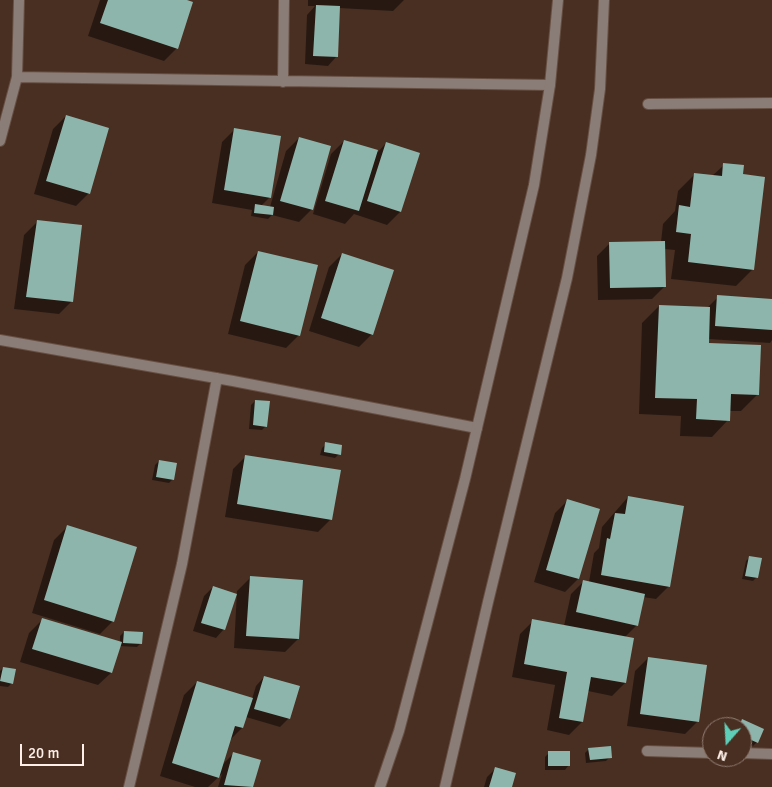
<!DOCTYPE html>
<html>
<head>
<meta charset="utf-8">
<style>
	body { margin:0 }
	#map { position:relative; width:772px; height:787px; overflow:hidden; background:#492f22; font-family:Signika,sans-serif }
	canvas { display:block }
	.north { position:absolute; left:702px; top:717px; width:50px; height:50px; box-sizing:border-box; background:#492f22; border:1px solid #917c72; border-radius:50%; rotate:199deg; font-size:14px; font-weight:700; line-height:20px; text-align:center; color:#fef0e9 }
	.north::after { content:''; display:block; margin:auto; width:18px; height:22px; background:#5eceb8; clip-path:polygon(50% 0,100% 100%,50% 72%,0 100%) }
	.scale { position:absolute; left:20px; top:744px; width:64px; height:22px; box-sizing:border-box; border:2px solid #fef0e9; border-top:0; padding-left:6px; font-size:15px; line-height:18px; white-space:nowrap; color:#fef0e9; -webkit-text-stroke:4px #492f22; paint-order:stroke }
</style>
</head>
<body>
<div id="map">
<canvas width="772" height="787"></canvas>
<div class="north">N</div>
<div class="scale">20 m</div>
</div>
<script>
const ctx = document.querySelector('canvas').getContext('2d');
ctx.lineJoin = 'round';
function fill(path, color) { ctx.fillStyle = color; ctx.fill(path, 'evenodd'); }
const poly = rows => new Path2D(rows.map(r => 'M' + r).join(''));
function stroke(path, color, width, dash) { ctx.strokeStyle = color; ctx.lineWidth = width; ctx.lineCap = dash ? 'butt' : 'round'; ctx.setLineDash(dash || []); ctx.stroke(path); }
fill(poly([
	[100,0,183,0,177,48,164,61,88,36],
	[308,0,404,0,393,11,339,8,336,57,328,66,305,64,307,15,315,6,308,6],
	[66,116,89,193,76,206,34,194,53,129],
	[235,129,270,197,261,206,270,207,286,151,299,138,313,208,299,222,272,215,268,219,251,216,252,210,212,203,222,142],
	[344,141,378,152,386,143,400,212,387,225,354,214,345,224,313,214,331,154],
	[724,165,741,175,753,269,736,286,671,279,675,250,664,249,665,286,652,299,598,300,597,256,610,243,661,242,663,224,675,211,678,191,695,174,712,176],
	[37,222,72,301,59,314,14,309,24,235],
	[258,252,299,335,286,348,228,334,245,265],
	[342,254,372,334,359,347,309,331,329,267],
	[718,297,772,301,772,340,770,343,708,339,708,344,758,394,741,411,729,411,728,420,712,437,680,436,681,416,639,414,642,323,659,306,707,308],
	[255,401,266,426,262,430,249,429,251,405],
	[326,444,339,454,335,458,320,455,322,448],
	[246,456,331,519,318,532,225,517,233,469],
	[159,461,173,479,169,483,152,480,155,465],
	[628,497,669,586,656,599,643,597,637,625,625,637,632,639,625,683,612,696,588,691,582,722,569,735,547,730,555,685,512,677,520,634,533,621,564,626,571,594,584,581,589,582,594,553,599,548,602,527],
	[568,500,578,579,565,592,534,582,555,513],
	[67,527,113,621,100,634,32,613,54,540],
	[750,557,757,577,753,581,742,579,746,561],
	[250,578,298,639,285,652,234,648,237,591],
	[213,587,224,629,216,638,193,631,204,596],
	[42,620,120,643,120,636,124,632,141,643,137,647,119,646,111,673,98,685,20,662,29,633],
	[648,658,698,721,685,734,627,726,635,671],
	[3,668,12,683,8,687,0,686,0,671],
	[264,677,289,718,280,727,246,717,242,728,229,741,222,765,234,753,259,761,251,787,218,787,222,774,208,787,195,787,160,776,184,695,197,682,252,699,256,686],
	[743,721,757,742,753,746,742,741,742,727,738,727],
	[589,749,610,757,606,761,586,763,585,753],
	[549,753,569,765,565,770,545,770,545,757],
	[496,768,511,787,484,787,487,777]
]), '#0007');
fill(poly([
	[108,0,187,0,193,2,178,49,100,23],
	[316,5,340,6,338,57,313,56],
	[66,115,109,128,90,194,46,181],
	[234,128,281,136,271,198,224,190],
	[299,137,331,146,313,210,280,201],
	[344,140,378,150,359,211,325,201],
	[386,142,420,153,401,212,367,201],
	[723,163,744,165,743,174,765,177,754,270,688,262,691,234,676,232,679,205,690,207,694,173,722,176],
	[255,204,274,207,273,215,254,213],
	[37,220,82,225,73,302,26,297],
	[665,241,666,287,610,288,609,242],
	[258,251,318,265,300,336,240,321],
	[342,253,394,270,373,335,321,318],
	[717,295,772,299,772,330,715,326],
	[659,305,710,307,709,343,761,345,759,395,731,394,730,421,696,419,697,399,655,398],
	[255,400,270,401,267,427,253,425],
	[325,442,342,445,341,455,324,452],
	[245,455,341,470,332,520,237,504],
	[159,460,177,463,174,480,156,477],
	[628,496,684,506,670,587,601,575,607,538,610,539,615,513,625,514],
	[567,499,600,509,579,579,546,570],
	[67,525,137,547,114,622,44,600],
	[749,556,762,558,758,578,745,576],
	[250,576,303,580,299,639,246,636],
	[583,580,645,594,638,626,576,612],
	[213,586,237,594,225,630,201,623],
	[42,618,122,642,112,673,32,649],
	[532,619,634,638,626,683,591,677,583,722,559,718,567,672,524,664],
	[124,631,143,632,142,644,123,643],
	[648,657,707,665,699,722,640,714],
	[3,667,16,669,13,684,0,681],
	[264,676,300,686,290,719,254,709],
	[197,681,253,698,243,728,235,726,219,778,172,763],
	[742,719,764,729,758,743,742,736,742,727,739,727],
	[611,746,612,758,590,760,588,748],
	[548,751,570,751,570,766,548,766],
	[233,752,261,760,253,787,224,785],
	[495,767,516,773,512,787,489,787]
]), '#8eb5ac');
const minor = poly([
	[17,77,550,85],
	[283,82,284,0],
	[648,104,772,103],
	[0,141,17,77,19,0],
	[0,340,233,381,477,428],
	[647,751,712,753],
	[742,753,772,754],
	[129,787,182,564,217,378]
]);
const tertiary = poly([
	[380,787,399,731,465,479,534,185,550,85,558,0],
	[445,787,488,602,567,278,591,155,600,89,604,0]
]);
stroke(minor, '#664e42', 12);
stroke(tertiary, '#664e42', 12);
stroke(minor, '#8a7c76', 10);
stroke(tertiary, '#8a7c76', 10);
</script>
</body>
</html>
